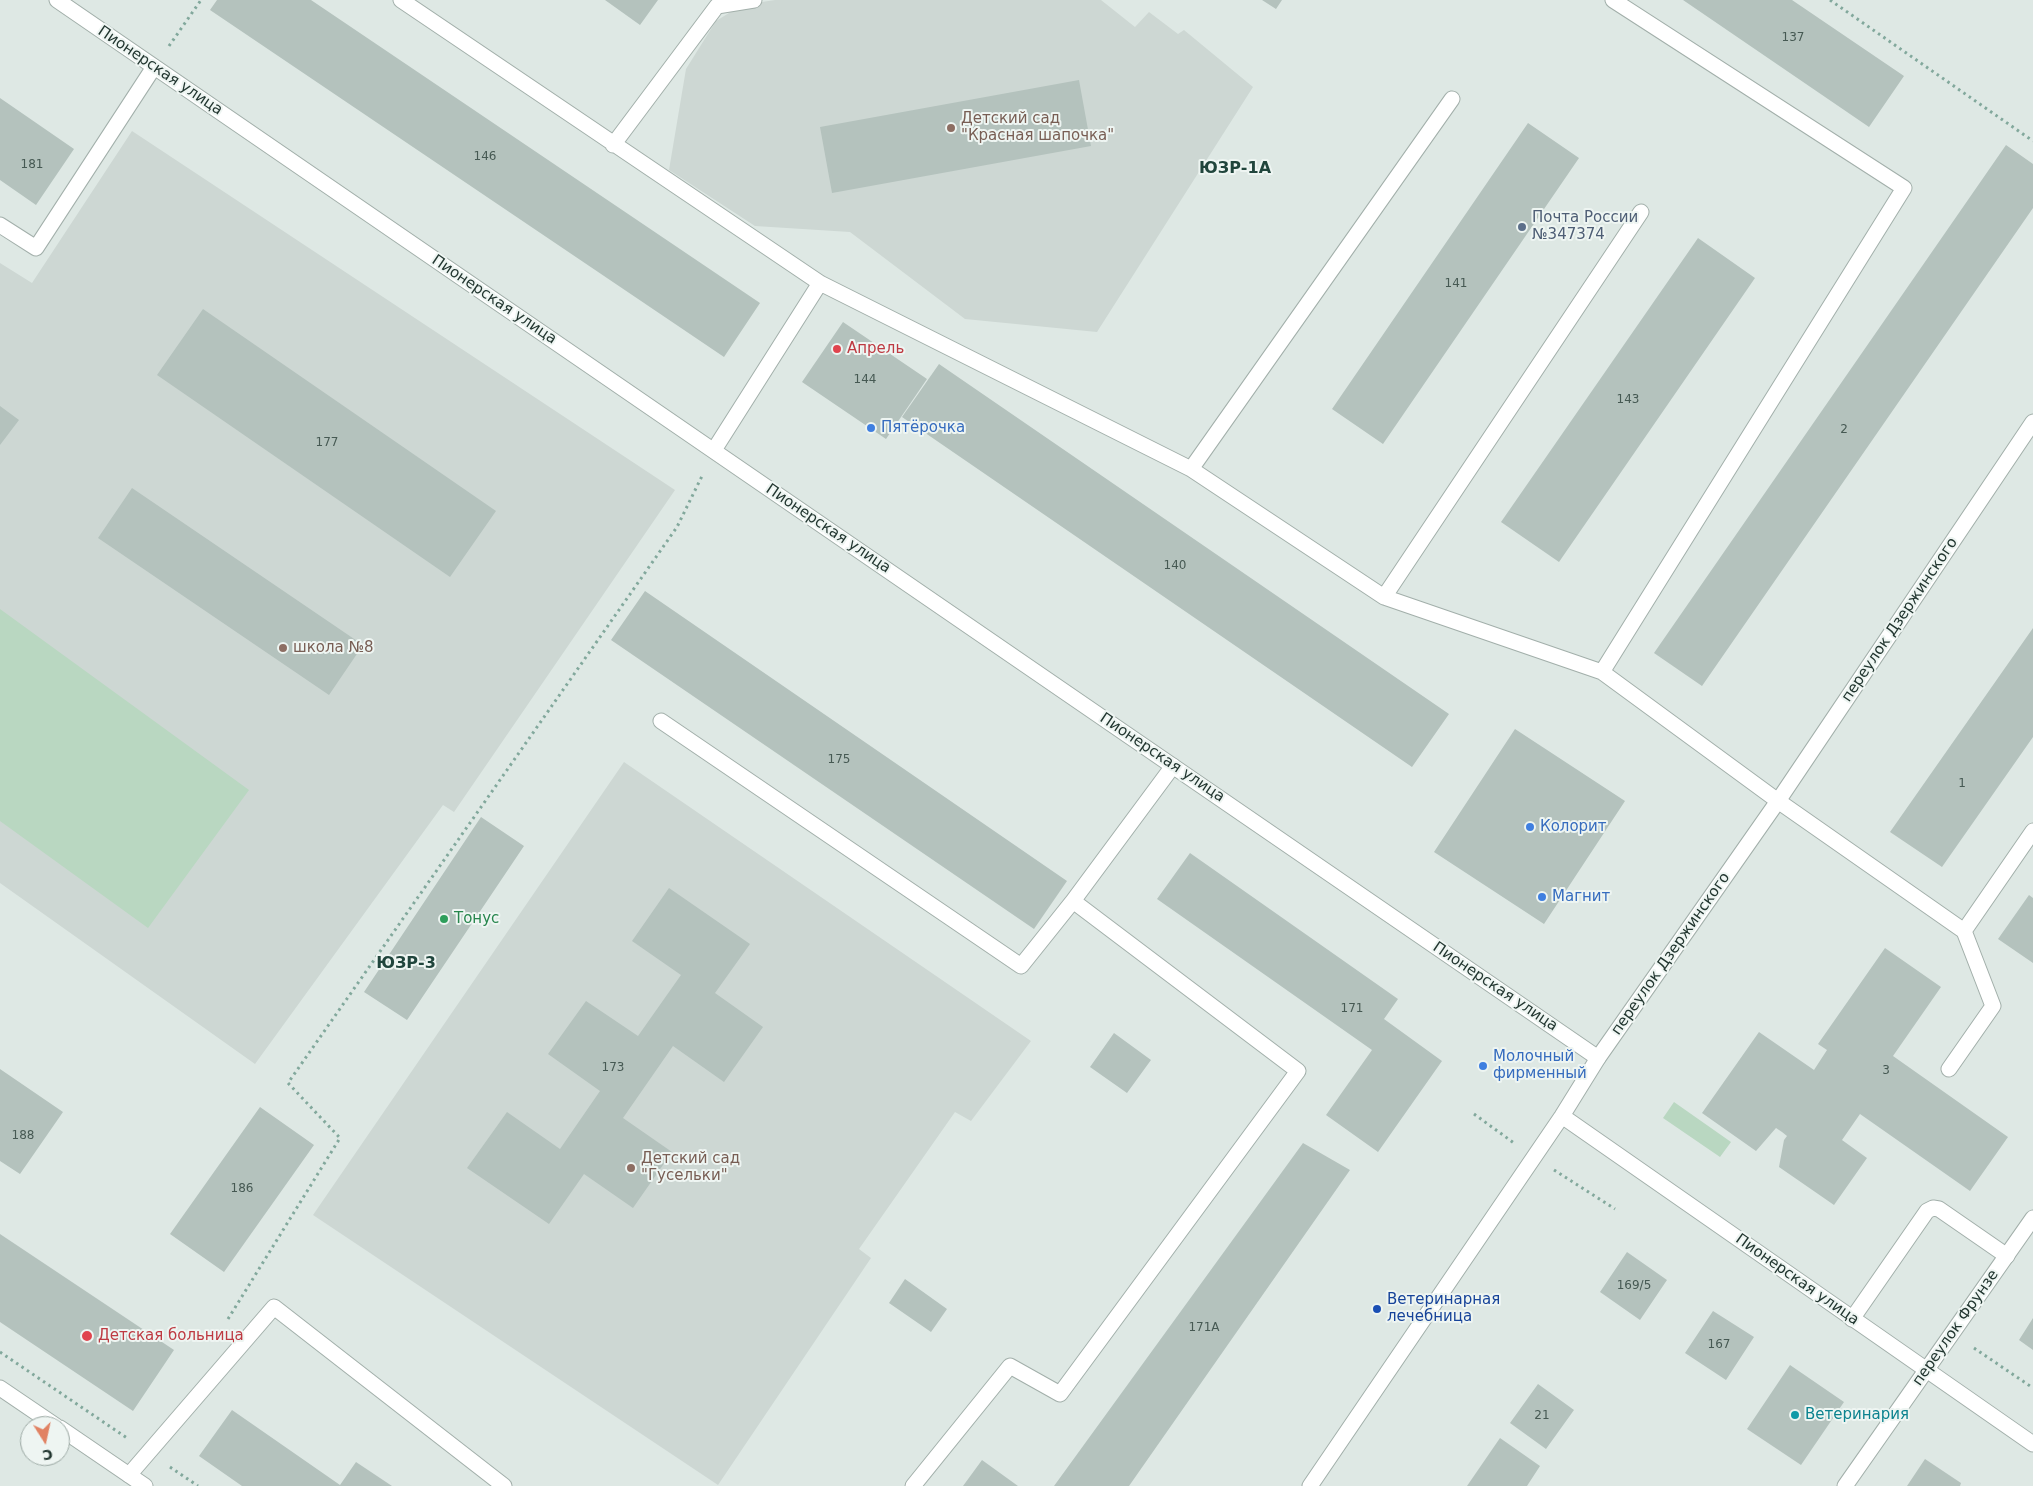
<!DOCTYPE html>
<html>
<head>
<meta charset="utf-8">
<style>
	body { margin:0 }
	#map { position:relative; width:2033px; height:1486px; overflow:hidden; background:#dee8e4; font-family:"DejaVu Sans",sans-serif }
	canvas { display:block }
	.north { position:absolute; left:20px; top:1416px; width:50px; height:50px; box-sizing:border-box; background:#eef5f2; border:1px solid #9ca9a4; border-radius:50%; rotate:170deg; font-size:14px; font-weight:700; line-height:20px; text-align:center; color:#223630 }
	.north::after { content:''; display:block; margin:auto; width:18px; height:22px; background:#e18263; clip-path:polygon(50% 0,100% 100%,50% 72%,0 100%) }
</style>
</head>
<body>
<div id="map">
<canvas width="2033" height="1486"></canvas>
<div class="north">С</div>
</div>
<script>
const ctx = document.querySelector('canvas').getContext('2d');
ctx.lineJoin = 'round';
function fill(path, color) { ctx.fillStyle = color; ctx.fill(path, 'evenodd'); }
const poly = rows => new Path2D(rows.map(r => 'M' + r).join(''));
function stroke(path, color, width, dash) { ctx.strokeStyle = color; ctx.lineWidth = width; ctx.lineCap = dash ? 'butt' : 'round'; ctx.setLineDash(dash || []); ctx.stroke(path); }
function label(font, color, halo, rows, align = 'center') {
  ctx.font = font + ' "DejaVu Sans",sans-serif'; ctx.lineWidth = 4; ctx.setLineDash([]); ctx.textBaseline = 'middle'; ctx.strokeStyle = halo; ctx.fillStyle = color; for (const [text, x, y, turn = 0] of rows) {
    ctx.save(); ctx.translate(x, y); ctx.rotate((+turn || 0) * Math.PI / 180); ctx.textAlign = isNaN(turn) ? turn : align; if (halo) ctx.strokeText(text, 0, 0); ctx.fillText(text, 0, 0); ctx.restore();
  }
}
fill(poly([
	[775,0,1101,0,1135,27,1149,12,1178,34,1184,30,1253,87,1097,332,965,319,850,232,755,226,669,170,686,69,716,21,742,5],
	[132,131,675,490,454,812,443,805,255,1064,0,883,0,263,32,283],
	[624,762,1031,1041,971,1121,955,1112,859,1249,871,1258,718,1485,313,1215]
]), '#cdd7d3');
fill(poly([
	[0,609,249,790,148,928,0,821],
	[1674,1102,1731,1142,1720,1157,1663,1118]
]), '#b9d7c1');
fill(poly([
	[217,0,311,0,760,303,724,357,210,10],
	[605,0,658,0,640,25],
	[1262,0,1282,0,1276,9],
	[1683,0,1792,0,1904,76,1869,127],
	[1079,80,1091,146,832,193,820,127],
	[0,98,74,149,36,205,0,180],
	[1528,123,1579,158,1383,444,1332,409],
	[2006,145,2033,164,2033,208,1702,686,1654,653],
	[1698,238,1755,278,1559,562,1501,522],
	[203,309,496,511,450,577,157,375],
	[843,322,927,379,886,439,802,382],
	[939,364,1449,714,1412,767,902,417],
	[0,406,19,420,0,445],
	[132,488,363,645,329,695,98,538],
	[645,591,1067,881,1034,929,611,640],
	[2033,628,2033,737,1942,867,1890,832],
	[1515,729,1625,801,1544,924,1434,852],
	[481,817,524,846,407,1020,364,992],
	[1190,853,1398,999,1384,1019,1442,1061,1378,1152,1326,1115,1372,1050,1157,899],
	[669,888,750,944,715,993,763,1027,724,1082,673,1046,623,1118,672,1152,633,1208,584,1174,549,1224,467,1168,507,1112,560,1149,600,1091,548,1054,586,1001,638,1036,681,975,632,941],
	[2029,895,2033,898,2033,963,1998,939],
	[1885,948,1941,987,1893,1056,2008,1137,1970,1191,1860,1114,1842,1140,1867,1158,1834,1205,1779,1167,1784,1140,1787,1136,1782,1132,1776,1128,1756,1151,1702,1113,1759,1032,1814,1070,1827,1050,1818,1044],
	[1114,1033,1151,1060,1127,1093,1090,1067],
	[0,1069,63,1112,20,1174,0,1161],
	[260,1107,314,1145,224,1272,170,1234],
	[1303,1143,1350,1170,1129,1486,1054,1486],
	[0,1234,174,1350,133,1411,0,1322],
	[1627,1252,1667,1280,1640,1320,1600,1292],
	[905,1279,947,1309,931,1332,889,1303],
	[1713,1311,1754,1337,1726,1380,1685,1353],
	[2033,1318,2033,1350,2019,1340],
	[1790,1365,1844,1402,1801,1465,1747,1429],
	[1538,1384,1574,1410,1546,1449,1510,1423],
	[232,1410,340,1485,356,1462,392,1486,242,1486,199,1456],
	[1500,1438,1540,1466,1527,1486,1467,1486],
	[1925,1459,1961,1483,1960,1486,1907,1486],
	[982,1460,1018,1486,963,1486]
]), '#b4c2bd');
const service = poly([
	[401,0,820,283,1191,469,1384,597,1602,672,1778,801,1964,931,2033,831],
	[613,145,717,6,754,0],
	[0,225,36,248,154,67],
	[714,450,820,283],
	[1191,469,1452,99],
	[1384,597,1641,212],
	[1602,672,1904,188,1613,0],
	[661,721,1021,966,1073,901],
	[1949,1069,1993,1006,1964,931],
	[1852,1319,1927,1211,1933,1208,1939,1209,2007,1256],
	[129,1475,274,1307,504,1486],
	[913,1486,1010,1366,1060,1394,1298,1071,1073,901,1173,766]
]);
const minor = poly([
	[57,0,1598,1058],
	[0,1388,56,1426],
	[60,1428,145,1486],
	[1845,1486,2033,1218]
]);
const tertiary = poly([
	[1562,1116,2033,1444],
	[1310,1486,1562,1116,1598,1058,1778,801,2033,422]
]);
stroke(service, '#a2afaa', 17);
stroke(minor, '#a2afaa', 17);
stroke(tertiary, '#a2afaa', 17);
stroke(poly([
	[1830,0,2033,141],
	[169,46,201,0],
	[1474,1114,1514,1143],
	[1554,1170,1615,1209],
	[228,1319,340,1138,288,1083,677,527,703,474],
	[1974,1348,2033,1388],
	[0,1352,127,1438],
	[170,1467,198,1486]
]), '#82a89c', 3, [2.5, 4]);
stroke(service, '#fff', 15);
stroke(minor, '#fff', 15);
stroke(tertiary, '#fff', 15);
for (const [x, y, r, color] of [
	[951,128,5,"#8d6e63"],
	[1522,227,5,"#5c6f8a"],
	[837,349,5,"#e0444e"],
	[871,428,5,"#3f7fe0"],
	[283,648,5,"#8d6e63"],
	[1530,827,5,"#3f7fe0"],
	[1542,897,5,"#3f7fe0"],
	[444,919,5,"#2e9e5b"],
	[1483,1066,5,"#3f7fe0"],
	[631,1168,5,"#8d6e63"],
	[1377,1309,5,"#1a4fb4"],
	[87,1336,6,"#e0444e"],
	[1795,1415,5,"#0f9aa8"]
]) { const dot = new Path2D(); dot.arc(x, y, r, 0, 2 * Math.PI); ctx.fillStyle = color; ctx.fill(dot); stroke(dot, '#eef5f2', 2); }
label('12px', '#465953', null, [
	["137",1793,38],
	["146",485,157],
	["181",32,165],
	["141",1456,284],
	["144",865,380],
	["143",1628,400],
	["2",1844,430],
	["177",327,443],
	["140",1175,566],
	["175",839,760],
	["1",1962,784],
	["171",1352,1009],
	["173",613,1068],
	["3",1886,1071],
	["188",23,1136],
	["186",242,1189],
	["169/5",1634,1286],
	["171А",1204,1328],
	["167",1719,1345],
	["21",1542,1416]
]);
label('15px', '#223630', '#eef5f2', [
	["Пионерская улица",160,71,34],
	["Пионерская улица",494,300,34],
	["Пионерская улица",828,529,34],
	["переулок Дзержинского",1900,620,-56],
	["Пионерская улица",1162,758,34],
	["переулок Дзержинского",1671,954,-55],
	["Пионерская улица",1495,987,34],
	["Пионерская улица",1797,1280,35],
	["переулок Фрунзе",1956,1328,-55]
]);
label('15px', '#785e54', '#eef5f2', [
	["Детский сад",961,119],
	["\"Красная шапочка\"",961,136],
	["школа №8",293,648],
	["Детский сад",641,1159],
	["\"Гусельки\"",641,1176]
], 'left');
label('15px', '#4e5e75', '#eef5f2', [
	["Почта России",1532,218],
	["№347374",1532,235]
], 'left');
label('15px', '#be3a42', '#eef5f2', [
	["Апрель",847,349],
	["Детская больница",98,1336]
], 'left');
label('15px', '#366cbe', '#eef5f2', [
	["Пятёрочка",881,428],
	["Колорит",1540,827],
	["Магнит",1552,897],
	["Молочный",1493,1057],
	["фирменный",1493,1074]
], 'left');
label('15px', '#27864d', '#eef5f2', [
	["Тонус",454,919]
], 'left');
label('15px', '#164399', '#eef5f2', [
	["Ветеринарная",1387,1300],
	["лечебница",1387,1317]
], 'left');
label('15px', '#0d838f', '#eef5f2', [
	["Ветеринария",1805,1415]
], 'left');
label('bold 16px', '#20453c', '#eef5f2', [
	["ЮЗР-1А",1235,169],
	["ЮЗР-3",406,964]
]);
</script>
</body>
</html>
